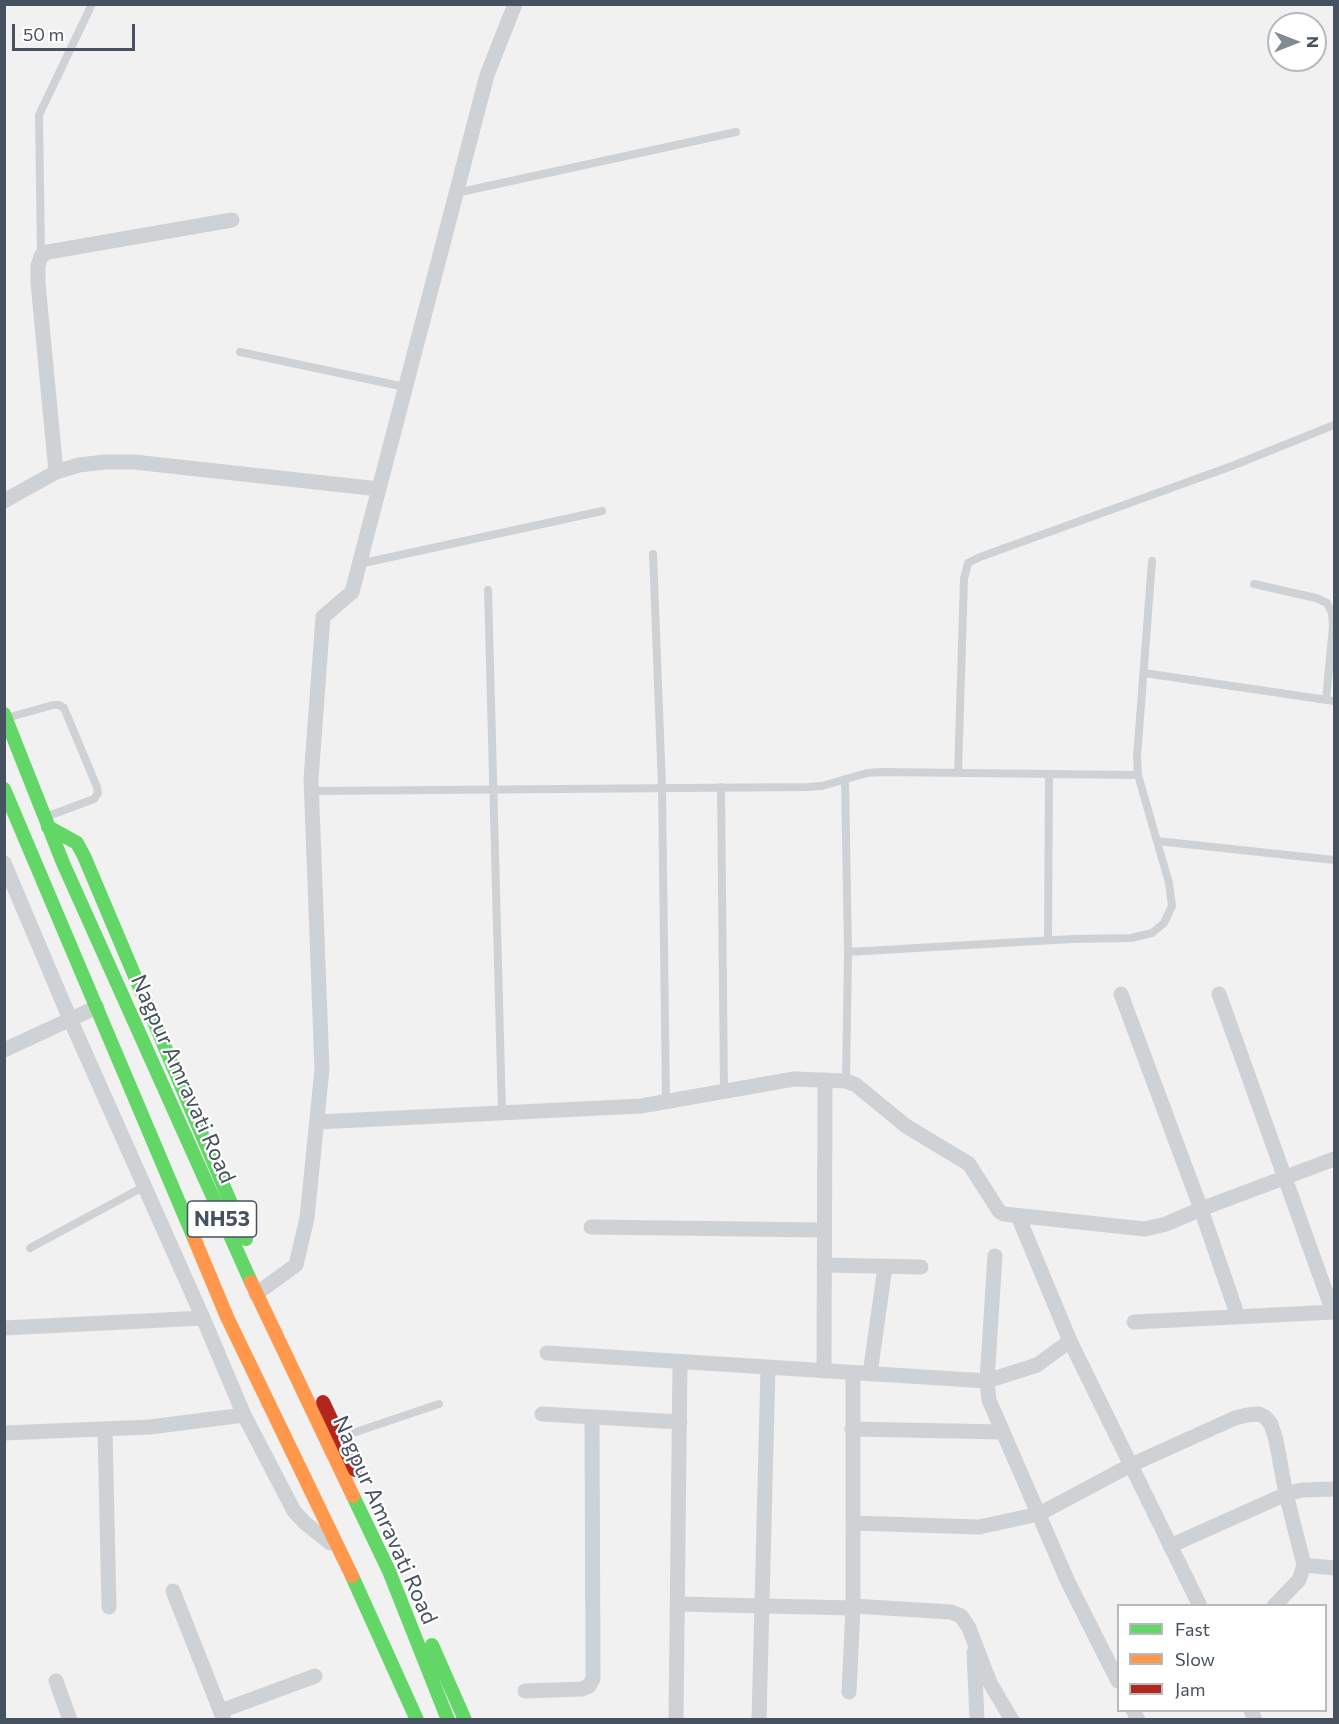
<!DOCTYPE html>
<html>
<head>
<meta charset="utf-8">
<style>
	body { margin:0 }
	#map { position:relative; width:1339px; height:1724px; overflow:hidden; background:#f2f1f1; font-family:Commissioner,sans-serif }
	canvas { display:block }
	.frame { position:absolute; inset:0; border:6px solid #46525f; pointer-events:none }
	.legend { position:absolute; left:1117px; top:1604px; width:210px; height:108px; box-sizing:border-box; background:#fff; border:2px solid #b5babf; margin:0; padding:8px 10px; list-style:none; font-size:18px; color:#46525f }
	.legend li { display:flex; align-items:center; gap:12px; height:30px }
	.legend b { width:30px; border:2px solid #b5babf }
	.north { position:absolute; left:1267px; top:12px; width:60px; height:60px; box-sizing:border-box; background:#fff; border:2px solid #b5babf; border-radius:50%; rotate:90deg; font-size:16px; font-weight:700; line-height:24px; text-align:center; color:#46525f }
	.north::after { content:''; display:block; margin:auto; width:21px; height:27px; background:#828a92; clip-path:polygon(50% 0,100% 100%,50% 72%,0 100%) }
	.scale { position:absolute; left:12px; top:24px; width:123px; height:27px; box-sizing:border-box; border:3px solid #46525f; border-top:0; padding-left:8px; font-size:18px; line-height:21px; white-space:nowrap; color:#46525f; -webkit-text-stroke:4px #fff; paint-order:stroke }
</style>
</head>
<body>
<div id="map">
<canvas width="1339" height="1724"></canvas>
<div class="frame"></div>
<ul class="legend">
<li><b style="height:8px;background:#63d668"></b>Fast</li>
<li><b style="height:8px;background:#ff974d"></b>Slow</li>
<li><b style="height:8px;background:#b3261e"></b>Jam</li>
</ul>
<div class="north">N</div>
<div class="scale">50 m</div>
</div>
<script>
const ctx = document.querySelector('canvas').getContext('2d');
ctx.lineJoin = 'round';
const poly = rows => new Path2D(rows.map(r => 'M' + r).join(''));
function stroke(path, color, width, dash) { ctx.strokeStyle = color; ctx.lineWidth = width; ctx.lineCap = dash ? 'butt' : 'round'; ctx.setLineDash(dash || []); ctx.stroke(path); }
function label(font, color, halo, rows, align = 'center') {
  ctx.font = font + ' Commissioner,sans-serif'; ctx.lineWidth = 4.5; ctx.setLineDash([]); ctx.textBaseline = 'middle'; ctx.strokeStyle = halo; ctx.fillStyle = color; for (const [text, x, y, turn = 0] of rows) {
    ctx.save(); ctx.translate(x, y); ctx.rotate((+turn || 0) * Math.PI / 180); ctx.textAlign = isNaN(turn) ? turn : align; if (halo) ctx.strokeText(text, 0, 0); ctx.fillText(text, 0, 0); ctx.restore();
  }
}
stroke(poly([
	[456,193,736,132],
	[41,255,39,115,92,4],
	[240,352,405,387],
	[653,554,662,787,666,1102],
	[359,564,602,511],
	[1254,584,1316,598,1327,603,1332,613,1333,626,1326,700],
	[488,590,502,1113],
	[1144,673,1334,701],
	[10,717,53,705,59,705,64,708,97,787,98,793,94,799,51,815],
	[958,773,964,579,968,563,980,557,1232,466,1334,425],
	[845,779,848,952,846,1081],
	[721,787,724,1091],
	[312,791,808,787,822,786,867,773,882,772,1138,775],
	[1157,841,1334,860],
	[1048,940,1049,775],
	[848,952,1072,939,1131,938,1152,933,1164,923,1172,906,1169,883,1138,775,1137,757,1152,561],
	[30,1248,145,1186],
	[341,1437,439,1404]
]), '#cfd2d5', 8);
stroke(poly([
	[56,472,38,283,38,266,41,256,48,252,232,220],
	[4,501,56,472,79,465,105,462,134,462,379,489],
	[4,863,70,1019,203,1318,244,1415,294,1511,305,1523,330,1543],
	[1121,994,1201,1209,1238,1317],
	[1219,994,1333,1312],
	[4,1050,97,1007],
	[317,1122,641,1106,794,1079,846,1081,856,1085,906,1126,969,1164,999,1211,1004,1214,1145,1229,1166,1224,1201,1209,1334,1159],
	[1018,1216,1070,1341,1200,1606],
	[591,1227,824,1230],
	[995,1256,987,1381,989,1400,1068,1582,1118,1681],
	[824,1265,921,1267],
	[256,1294,296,1265,307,1218,322,1069,311,779,323,617,352,592,487,75,515,4],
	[1134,1322,1334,1312],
	[4,1328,203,1318],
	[547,1353,987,1381,1037,1365,1070,1341],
	[824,1371,825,1080],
	[870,1374,885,1267],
	[542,1414,680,1422],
	[105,1429,109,1607],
	[852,1429,1003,1432],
	[4,1433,150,1427,244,1415],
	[853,1523,979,1527,1039,1514,1131,1465,1235,1418,1247,1415,1259,1414,1265,1417,1271,1424,1276,1440,1286,1494,1304,1565,1299,1580,1274,1606],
	[1170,1546,1286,1494,1302,1490,1334,1489],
	[1304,1565,1334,1568],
	[173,1591,224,1720],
	[678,1604,853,1608],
	[853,1606,951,1612,961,1616,969,1628,990,1683,1012,1720],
	[974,1652,977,1720],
	[56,1681,70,1720],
	[525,1691,582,1689,589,1686,593,1679,592,1417],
	[849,1692,853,1608,853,1373],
	[1133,1710,1138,1720],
	[1251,1710,1255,1720],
	[221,1711,315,1676],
	[676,1720,680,1362],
	[759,1720,768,1368]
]), '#cfd2d5', 15);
stroke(poly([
	[4,714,63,863,251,1282],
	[4,789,194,1238],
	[48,827,77,843,84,856,246,1239],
	[353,1496,389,1571,448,1720],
	[352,1576,417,1720],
	[432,1645,465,1720]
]), '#63d668', 14);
stroke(poly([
	[194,1238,227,1317,352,1576],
	[251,1282,353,1496]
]), '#ff974d', 14);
stroke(poly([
	[323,1402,355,1470]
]), '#b3261e', 14);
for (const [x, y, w] of [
	[222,1219,69]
]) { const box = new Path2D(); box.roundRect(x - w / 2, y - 18, w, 36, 4.5); ctx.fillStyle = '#fff'; ctx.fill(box); stroke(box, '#46525f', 1.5); }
label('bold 21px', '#46525f', null, [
	["NH53",222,1219]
]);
label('22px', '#46525f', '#fff', [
	["Nagpur Amravati Road",183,1079,66],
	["Nagpur Amravati Road",385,1520,66]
]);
</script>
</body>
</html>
